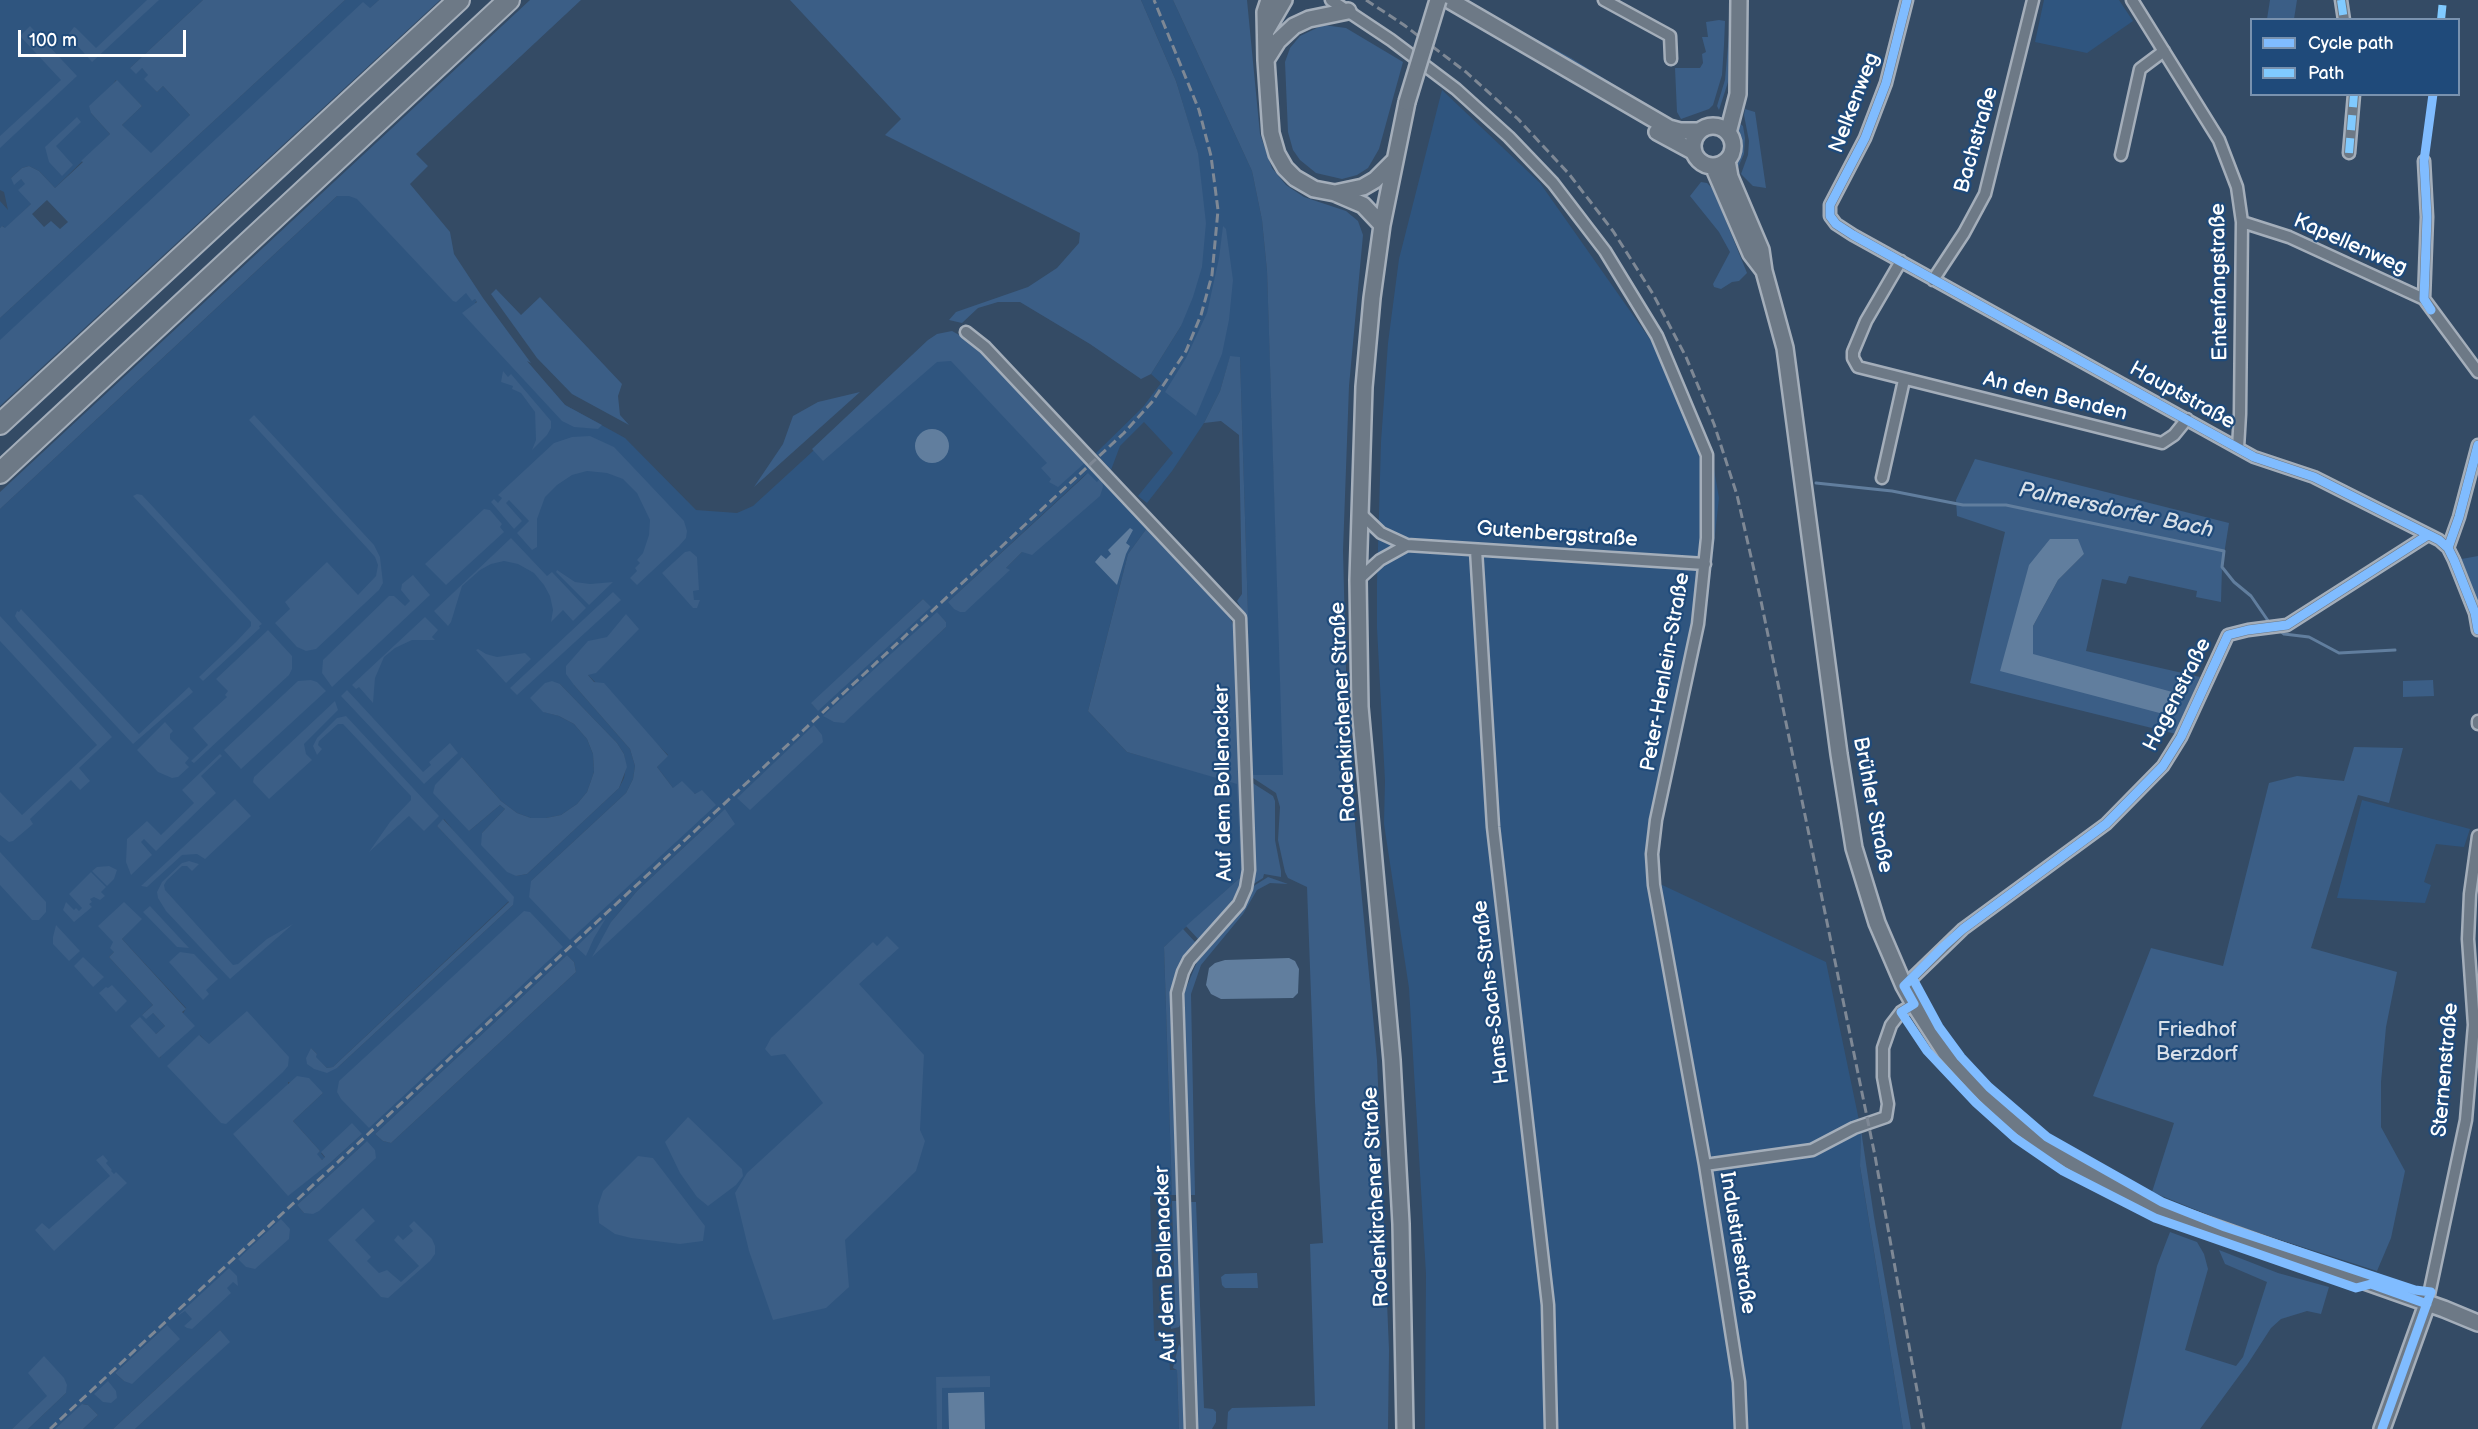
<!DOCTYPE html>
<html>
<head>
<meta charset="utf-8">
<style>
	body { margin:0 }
	#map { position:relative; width:2478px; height:1429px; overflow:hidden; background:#344b65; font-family:"Balsamiq Sans",sans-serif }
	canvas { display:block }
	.legend { position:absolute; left:2250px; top:18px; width:210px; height:78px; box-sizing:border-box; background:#1f4a7a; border:2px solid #7992af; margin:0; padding:8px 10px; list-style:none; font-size:18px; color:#fff }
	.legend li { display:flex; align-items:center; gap:12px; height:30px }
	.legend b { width:30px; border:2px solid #7992af }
	.scale { position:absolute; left:18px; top:30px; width:168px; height:27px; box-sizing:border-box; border:3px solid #fff; border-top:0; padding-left:8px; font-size:18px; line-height:21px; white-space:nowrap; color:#fff; -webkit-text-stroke:4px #1f4a7a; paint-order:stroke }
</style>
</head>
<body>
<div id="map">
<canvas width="2478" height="1429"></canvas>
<ul class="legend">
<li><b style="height:8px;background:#80bcff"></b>Cycle path</li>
<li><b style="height:8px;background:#80caff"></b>Path</li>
</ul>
<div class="scale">100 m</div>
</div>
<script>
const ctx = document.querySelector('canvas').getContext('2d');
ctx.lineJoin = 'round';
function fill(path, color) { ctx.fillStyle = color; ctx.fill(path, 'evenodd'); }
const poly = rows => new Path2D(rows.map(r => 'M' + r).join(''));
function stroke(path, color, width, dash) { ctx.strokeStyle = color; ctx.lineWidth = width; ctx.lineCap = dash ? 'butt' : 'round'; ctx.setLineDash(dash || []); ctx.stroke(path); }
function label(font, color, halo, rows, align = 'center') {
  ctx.font = font + ' "Balsamiq Sans",sans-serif'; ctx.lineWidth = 4.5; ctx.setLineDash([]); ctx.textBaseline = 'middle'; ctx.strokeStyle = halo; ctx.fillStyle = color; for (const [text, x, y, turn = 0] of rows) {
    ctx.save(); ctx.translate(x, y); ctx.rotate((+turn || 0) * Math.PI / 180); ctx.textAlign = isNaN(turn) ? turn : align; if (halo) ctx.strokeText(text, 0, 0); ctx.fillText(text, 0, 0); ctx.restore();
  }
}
fill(poly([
	[0,0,203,0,130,68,142,68,149,75,145,79,157,92,163,86,190,115,156,163,122,125,142,106,116,80,91,113,110,134,55,188,39,171,29,166,22,168,11,178,21,179,26,184,31,204,5,229,3,226,0,228,0,201,8,210,4,192,0,190],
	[345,0,379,0,0,349,0,318],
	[1141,0,1173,0,1252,171,1262,220,1267,271,1284,775,1253,775,1240,358,1230,357,1220,391,1204,423,1172,471,1147,503,1138,496,1173,453,1144,422,1120,446,1111,470,1096,453,1143,407,1161,383,1151,374,1181,326,1198,154,1176,81],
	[2044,0,2119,0,2133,21,2087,53,2035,42],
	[1442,90,1540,183,1690,396,1710,446,1719,498,1706,617,1658,838,1658,883,1826,962,1861,1130,1860,1167,1903,1429,1425,1429,1426,1274,1409,988,1384,824,1385,781,1377,628,1377,583,1381,442,1388,343,1399,259],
	[363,172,379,175,472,300,475,299,477,301,475,303,565,405,625,438,696,510,737,513,753,506,931,343,974,345,1091,469,1093,468,1147,528,1128,554,1088,711,1127,752,1238,783,1241,877,1164,947,1172,1195,1150,1196,1154,1335,1155,1341,1168,1340,1170,1370,1177,1370,1179,1429,135,1429,229,1342,220,1330,113,1429,83,1429,98,1415,88,1405,83,1404,55,1429,28,1429,66,1393,48,1396,12,1429,0,1429,0,509],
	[1087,473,1022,552,1005,569,948,602],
	[923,599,930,607,818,710,812,704],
	[937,613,946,622,946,627,844,722,824,716],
	[587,674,668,755,657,767,673,788,696,794,531,881,626,793,633,779,635,766,630,749,574,685],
	[560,684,617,743,624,754,626,767,624,778,619,788,527,874,516,876,482,833,505,809,500,805,469,831,462,757,501,801,517,813,531,818,546,818,561,815,577,804,587,792,594,772,593,754,587,739,574,724,559,716,544,712],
	[725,809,611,922,637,891],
	[444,819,513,905,337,1068,314,1069,311,1048,317,1054,315,1057,327,1068,333,1067,509,901,437,826],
	[135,925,122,939,186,1008,160,1058,130,1026,156,1034,165,1026,153,1013,142,1015,153,1005,109,957,114,952,113,942],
	[567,955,574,962,576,972,391,1143,383,1141,375,1134],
	[200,1035,208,1044,221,1123],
	[288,1082,323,1093,293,1121,320,1151,316,1154,322,1160,325,1158,321,1153,362,1134,330,1163,288,1195],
	[367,1141,304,1213,297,1205],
	[167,1325,124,1381,115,1373],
	[2362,800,2470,829,2464,847,2436,844,2424,882,2431,885,2425,903,2337,898]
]), '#2f557f');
fill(poly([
	[147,0,159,0,92,62,68,35,74,27,76,28,96,48],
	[203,0,345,0,0,318,0,228,2,226,5,228,31,204,18,190,25,184,21,179,14,185,11,178,22,168,29,166,39,171,55,188,83,162,81,161,110,134,91,113,89,106,117,80,142,106,122,125,151,153,190,115,163,86,157,92,144,79,148,75,142,68,136,74,130,68],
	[47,200,68,222,60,229,51,221,44,227,32,214],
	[379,0,440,0,0,406,0,340,363,2,370,8],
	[530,0,581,0,416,154,428,166,410,184,450,232,454,254,483,298,531,363,527,361,565,405,602,425,598,429,574,427,562,421,462,313,477,302,475,299,472,301,466,293,456,302,453,301,357,199,349,196,337,196,0,509,0,492],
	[790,0,1141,0,1176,81,1198,153,1206,223,1202,267,1193,297,1181,326,1151,374,1141,379,1090,344,1020,302,998,302,978,308,962,323,949,320,956,312,1028,287,1057,268,1079,243,1080,233,885,135,901,119],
	[1173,0,1247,0,1260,134,1272,168,1286,185,1304,197,1346,211,1358,221,1363,235,1349,386,1343,551,1347,709,1351,781,1377,1060,1389,1350,1388,1429,1227,1429,1228,1412,1232,1408,1315,1406,1310,1244,1323,1243,1315,1102,1307,887,1288,878,1285,872,1278,840,1280,807,1276,793,1250,776,1245,615,1237,601,1242,594,1239,435,1221,421,1204,423,1220,391,1230,356,1240,357,1253,775,1283,775,1267,271,1262,220,1252,171],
	[1460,0,1464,0,1571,58,1650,107,1681,124,1681,127],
	[2270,0,2297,0,2294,19,2267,19],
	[1719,20,1725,21,1724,45,1722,75,1713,105,1709,109,1681,119,1677,112,1675,68,1700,68,1703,63,1702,54,1706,52,1702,37,1708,37,1706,22],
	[1730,23,1729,79,1719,110,1717,106,1725,80],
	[1323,25,1346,28,1403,62,1379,149,1368,168,1357,175,1342,179,1316,173,1300,160,1293,150,1288,132,1285,62,1290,48,1300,36],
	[30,26,77,76,0,148,0,136,61,80,20,36],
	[1745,109,1755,112,1766,188,1753,186,1741,174,1748,155,1749,141,1744,115],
	[77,117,81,122,56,146,73,165,62,176,49,162,45,147],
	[1734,119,1743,126,1745,138,1744,154,1736,172,1734,160,1738,142,1733,127],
	[1701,182,1707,183,1713,189,1747,273,1739,281,1732,282,1721,289,1714,287,1713,284,1730,252,1719,232,1690,196],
	[1223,226,1226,229,1233,280,1229,320,1222,354,1196,416,1165,392,1186,358,1207,313,1219,258],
	[496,289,521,315,540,297,622,384,618,396,620,415,629,425,572,394,537,358,491,294],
	[952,331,976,344,1087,461,1058,487,1049,482,1051,479,1041,468,1047,463,951,361,937,362,823,461,812,449,928,340,937,334],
	[503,371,508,377,511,374,551,421,551,428,547,435,532,450,536,440,535,412,521,393,512,389,513,386,501,382],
	[860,392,754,487,783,444,793,416,818,402],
	[254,415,374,545,380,557,383,583,379,590,316,649,306,651,297,647,275,623,290,609,285,602,327,562,358,595,376,576,378,565,375,557,368,549,249,420],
	[590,436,614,447,684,521,687,531,686,538,679,546,637,585,630,578,637,571,635,568,640,563,637,560,643,553,649,535,650,520,637,493,623,479,607,473,587,471,572,475,557,485,545,497,537,519,537,547,532,550,517,533,529,521,509,500,506,503,522,521,514,529,491,502,494,499,498,503,502,498,498,495,554,443,572,437],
	[1975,459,2229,523,2222,567,2221,602,2196,597,2197,591,2129,576,2126,584,2102,579,2086,651,2200,677,2176,734,1970,683,2005,532,1957,516,1956,500],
	[2084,554,2058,580,2033,626,2033,654,2029,565],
	[1092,468,1102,478,1103,487,1100,496,1032,555,1022,552,1006,568,1010,570,965,612,960,612,954,609,948,602,1088,473,1097,482,1100,478],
	[137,494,142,495,262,624,259,626,260,628,203,681,199,677,236,642,251,626,251,622,133,496],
	[484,509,490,510,502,524,500,527,504,532,446,585,425,564],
	[1147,528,1228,613,1234,627,1243,872,1240,885,1233,900,1199,940,1186,926,1241,877,1237,784,1127,752,1088,711,1128,554],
	[511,538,547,576,552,572,586,608,573,621,563,610,551,622,553,610,550,596,544,585,534,573,518,564,504,561,491,564,480,570,462,586,451,622,448,626,434,611],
	[690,551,697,557,699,590,693,591,694,600,700,600,697,608,693,608,662,573,685,552],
	[2478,556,2478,619,2456,560],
	[557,570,575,582,590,584,613,582,589,605,556,572],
	[413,575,430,595,332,687,322,673,323,660,389,596,394,596,405,606,410,601,401,590,402,584],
	[613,592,621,600,517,695,510,688],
	[923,599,931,607,818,711,811,703],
	[21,609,139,734,189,687,193,692,133,744,18,621,15,616,17,611,19,612],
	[937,612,946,622,946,627,844,723,834,722,823,716],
	[626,614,639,629,596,673,588,675,594,682,604,683,668,756,657,767,673,788,682,781,695,794,702,790,716,805,570,940,529,897,531,881,626,793,633,779,635,766,630,749,574,685,566,674,566,666,588,641,607,637],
	[0,616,112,737,79,768,90,781,80,790,71,780,30,819,33,824,13,841,9,842,0,835,0,792,22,815,97,745,0,641],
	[425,617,438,630,432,637,435,640,412,640,395,648,384,657,375,678,373,703,359,687,356,689,352,685],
	[268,630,292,656,292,669,289,675,194,763,191,761,208,745,193,728,227,697,225,695,228,691,216,679],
	[478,649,486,654,497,657,525,653,531,659,506,683,476,650],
	[311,680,317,682,326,691,241,769,224,750,298,681],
	[2433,680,2434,696,2403,697,2403,681],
	[552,681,560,684,617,743,624,754,627,767,619,788,527,874,516,876,507,872,481,845,482,833,505,809,500,805,469,831,433,793,435,785,462,757,501,801,517,813,531,818,546,818,561,815,577,804,587,792,594,772,593,754,587,739,574,724,559,716,543,712,530,698,545,683],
	[347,690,423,772,431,765,429,762,450,743,458,753,424,784,341,696],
	[335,701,338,710,304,744,306,754,312,760,269,799,253,782,254,777],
	[346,716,439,816,424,831,409,816,369,852,390,822,411,800,411,796,343,724,338,724,319,741,318,745,322,749,317,755,313,746,317,738,337,718],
	[165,722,173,731,170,734,170,739,189,758,185,763,189,767,178,777,172,778,158,772,137,750],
	[814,725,822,735,823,742,750,810,737,798],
	[2354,747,2403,748,2389,803,2358,795,2311,948,2397,972,2386,1027,2381,1082,2381,1127,2405,1171,2391,1238,2377,1271,2231,1224,2152,1192,2174,1123,2093,1096,2151,948,2223,966,2269,783,2297,776,2344,781],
	[220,754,222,756,201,776,216,793,156,851,144,839,141,842,152,855,131,875,126,862,127,839,147,821,161,835,194,803,182,790],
	[1251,782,1273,796,1275,801,1275,840,1281,871,1281,877,1264,874,1263,878,1252,885,1254,870],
	[235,799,251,816,205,859,197,854,182,855,147,887,141,886],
	[725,809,735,824,592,957,611,922,637,891],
	[443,819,514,897,513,905,337,1068,327,1073,314,1069,307,1064,306,1058,311,1048,317,1054,316,1057,327,1068,333,1067,509,902,437,826],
	[0,852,46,902,46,912,39,920,32,920,0,885],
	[189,861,199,864,192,871,187,866,182,866,167,880,164,885,165,890,233,965,238,964,267,939,293,924,230,979,166,911,158,898,157,892,162,882,182,863],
	[109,866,117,870,114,879,107,886,92,871,97,867],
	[91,872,106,887,101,892,105,896,100,900,94,897,90,899,92,902,89,904,92,907,74,922,63,910,66,902,74,910,76,908,79,911,82,908,69,894],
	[1268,877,1288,884,1270,883,1257,890,1243,914,1201,965,1191,994,1195,1195,1189,1195,1184,993,1197,962,1241,912,1252,887],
	[124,902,142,919,122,939,186,1009,182,1012,195,1026,159,1058,130,1026,140,1017,156,1034,165,1026,153,1013,146,1019,142,1015,153,1005,109,957,114,952,110,948,113,942,98,926],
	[150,906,189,948,177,947,143,912],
	[524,911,530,912,563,947,369,1128,341,1099,337,1092,339,1081],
	[606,918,594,938,586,956,576,947],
	[56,925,80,951,69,961,53,944,53,937],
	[1183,929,1196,943,1176,970,1171,991,1177,1195,1172,1195,1164,947],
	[887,936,899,948,859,984,924,1055,920,1130,925,1141,916,1171,845,1240,849,1287,826,1308,773,1320,749,1251,735,1193,747,1173,823,1103,785,1054,771,1056,765,1049,771,1038,873,942,877,946],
	[180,952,194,954,218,979,206,990,209,994,203,1000,169,962],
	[567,955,574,962,576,972,391,1143,383,1141,375,1134],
	[83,957,104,977,93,987,74,966],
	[112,985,127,1001,116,1012,99,993,106,987,108,988],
	[247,1011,289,1057,288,1066,283,1072,226,1124,221,1123,167,1066,199,1035,209,1044],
	[297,1076,309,1078,323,1093,293,1121,320,1151,317,1154,322,1160,325,1157,321,1152,352,1123,362,1134,330,1163,288,1196,233,1134],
	[688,1117,742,1169,743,1176,736,1185,708,1206,697,1197,680,1173,665,1142],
	[1861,1130,1874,1217,1911,1429,1903,1429,1860,1166],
	[367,1141,375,1150,376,1158,319,1211,313,1214,304,1213,297,1205],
	[103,1155,108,1161,106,1163,112,1170,111,1171,114,1174,116,1172,127,1183,54,1251,35,1230,42,1223,49,1229,110,1176,96,1160],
	[638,1156,653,1158,705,1226,703,1241,680,1244,631,1238,615,1234,599,1223,598,1206,603,1191],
	[1172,1201,1177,1201,1181,1323,1179,1327,1171,1329,1171,1307,1175,1307],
	[1189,1202,1196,1202,1204,1408,1213,1409,1216,1412,1216,1422,1212,1429,1198,1429,1196,1425,1195,1315],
	[363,1208,375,1221,355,1240,371,1257,367,1261,379,1273,387,1270,401,1282,419,1266,394,1240,398,1235,403,1240,413,1231,409,1226,414,1221,432,1239,435,1246,435,1254,430,1261,388,1298,381,1297,328,1240],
	[281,1219,290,1229,289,1239,255,1269,246,1267,238,1259],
	[2170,1232,2197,1242,2204,1254,2208,1269,2185,1350,2236,1366,2243,1357,2267,1282,2225,1264,2219,1250,2278,1273,2329,1287,2321,1314,2307,1311,2281,1319,2271,1328,2247,1365,2200,1429,2121,1429,2157,1266],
	[229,1268,237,1276,238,1286,233,1282,227,1288,231,1293,192,1329,187,1328,184,1326,192,1319,185,1311,176,1317],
	[1257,1273,1258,1288,1225,1288,1222,1285,1221,1277,1225,1274],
	[167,1325,180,1339,132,1384,124,1381,115,1373],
	[220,1330,230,1342,135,1429,113,1429],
	[1179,1344,1181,1348,1184,1429,1179,1429,1177,1370,1173,1368],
	[44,1356,64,1378,67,1385,66,1393,28,1429,12,1429,47,1396,28,1373],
	[990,1376,990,1387,942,1388,942,1429,937,1429,936,1377],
	[108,1381,116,1391,117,1398,111,1403,103,1402,94,1394],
	[82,1404,88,1405,98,1415,83,1429,55,1429]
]), '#3b5e86');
fill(poly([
	'915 446a17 17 0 1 1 34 0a17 17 0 1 1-34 0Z',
	[1130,528,1133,530,1126,543,1130,546,1126,554,1117,585,1095,562,1101,555,1106,559,1111,554,1108,550],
	[2050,539,2078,539,2084,554,2058,580,2033,626,2033,654,2176,693,2171,716,2000,671,2029,565],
	[1289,958,1295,961,1299,969,1298,993,1293,998,1221,999,1211,994,1206,985,1209,968,1215,963,1225,960],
	[984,1392,985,1429,949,1429,948,1393]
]), '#617e9e');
stroke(poly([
	[1816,483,1892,491,1963,505,2006,505,2224,551,2222,567,2234,582,2251,596,2271,625],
	[2279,630,2284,634,2309,637,2339,653,2395,650]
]), '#617e9e', 3);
const street = poly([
	[1331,0,1391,40,1456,89,1509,137,1553,183,1605,251,1657,336,1707,455,1707,538,1698,624,1656,820,1652,854,1654,885,1705,1165,1739,1382,1741,1429],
	[1604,0,1670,36,1671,59],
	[1907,0,1886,83,1865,138,1830,205,1830,216,1836,224,1853,235,2254,457,2314,477,2439,540,2448,548,2454,560,2475,613,2478,630],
	[2132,0,2219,140,2237,187,2242,222,2240,414,2238,448],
	[2341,0,2344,20],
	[2349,153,2354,94],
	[2121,155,2140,69,2164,51],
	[2242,222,2289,237,2424,299,2478,372],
	[1901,261,1866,321,1853,352,1853,358,1858,367,2162,443,2174,435,2187,419],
	[1933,280,1964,233,1985,194,2033,0],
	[2424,299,2427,217,2424,161],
	[966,332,985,347,1240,618,1249,870,1246,888,1239,904,1189,960,1183,972,1177,993,1191,1429],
	[1882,478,1904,380],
	[1359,512,1381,533,1407,545,1705,564],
	[2448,548,2459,517,2478,445],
	[1476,550,1493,827,1548,1305,1551,1429],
	[1358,580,1380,560,1407,545],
	[2478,721,2478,724],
	[1904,986,1963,929,2106,824,2163,766,2181,737,2228,635,2248,630,2287,625,2428,535],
	[1705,1165,1812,1150,1854,1128,1886,1117,1888,1104,1883,1077,1883,1048,1891,1025,1901,1012,1914,1004],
	[2427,1304,2466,1120,2474,1025,2468,939,2470,894,2478,836]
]);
const secondary = poly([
	[1269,0,1265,12,1266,60,1271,133,1277,154,1285,168,1295,178,1314,189,1335,193,1363,205,1382,225],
	[1449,0,1669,128,1680,131,1700,131],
	[1266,31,1284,0],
	[1266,60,1278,41,1294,26,1309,19,1348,11],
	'1693 146a20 20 0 1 1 40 0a20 20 0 1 1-40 0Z',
	[1657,132,1694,152],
	[1728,133,1738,94,1739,0],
	[1727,160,1730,177,1761,250,1764,271,1785,348,1839,754,1854,848,1877,923,1904,986,1914,1004,1945,1052,1973,1083,2004,1114,2042,1144,2088,1172,2158,1208,2444,1309,2478,1323],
	[1713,166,1751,254,1764,271],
	[1335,193,1363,187,1375,180,1393,162],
	[1405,1429,1401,1224,1392,1060,1360,707,1358,580,1364,387,1372,298,1382,225,1407,102],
	[2382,1429,2427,1304]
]);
const highway = poly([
	[0,424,459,0],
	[0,473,509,0]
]);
stroke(street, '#a4aeba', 15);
stroke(secondary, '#a4aeba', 20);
stroke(highway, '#a4aeba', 24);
stroke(street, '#6d7986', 10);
stroke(secondary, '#6d7986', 15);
stroke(highway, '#6d7986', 20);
stroke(poly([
	[1366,0,1404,25,1466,72,1518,119,1569,174,1613,231,1653,294,1686,357,1714,424,1737,495,1761,601,1875,1156,1924,1429],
	[50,1429,1124,433,1152,402,1186,351,1201,315,1212,275,1218,210,1211,156,1199,110,1154,0]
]), '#7e8895', 3, [9, 4.5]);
const secondaryBridge = poly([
	[1407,102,1438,0]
]);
stroke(secondaryBridge, '#a4aeba', 20, []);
stroke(secondaryBridge, '#6d7986', 15);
stroke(poly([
	[2341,0,2344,20],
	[2441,20,2443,0],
	[2349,153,2354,94]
]), '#80caff', 8, [15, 8]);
stroke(poly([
	[1907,0,1886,83,1865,138,1830,205,1830,216,1836,224,1853,235,2254,457,2314,477,2439,540,2448,548,2454,560,2475,613,2478,630],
	[2431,310,2424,299,2427,217,2424,161,2433,94],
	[2448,548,2459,517,2478,445],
	[1913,979,1939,1027,1961,1057,1989,1087,2047,1137,2162,1202,2225,1227,2415,1290,2431,1292,2382,1429],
	[2427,1304,2371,1284,2356,1288,2155,1218,2063,1171,2015,1138,1976,1103,1927,1051,1901,1012,1914,1004,1904,986,1943,947,1963,929,2106,824,2163,766,2181,737,2228,635,2248,630,2287,625,2428,535]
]), '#80bcff', 9);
label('21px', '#fff', '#1f4a7a', [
	["Nelkenweg",1855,103,-69],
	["Bachstraße",1977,140,-74],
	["Kapellenweg",2350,245,24],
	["Entenfangstraße",2220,282,-91],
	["Hauptstraße",2182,396,29],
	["An den Benden",2055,397,14],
	["Gutenbergstraße",1557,535,4],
	["Peter-Henlein-Straße",1666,672,-80],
	["Hagenstraße",2178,695,-63],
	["Rodenkirchener Straße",1344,712,-93],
	["Auf dem Bollenacker",1224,783,-91],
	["Brühler Straße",1872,805,79],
	["Hans-Sachs-Straße",1492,992,-97],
	["Sternenstraße",2446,1070,-85],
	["Rodenkirchener Straße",1377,1197,-93],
	["Industriestraße",1737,1243,81],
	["Auf dem Bollenacker",1166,1264,-92]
]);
label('21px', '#d8dfe8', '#1f4a7a', [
	["Friedhof",2197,1031],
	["Berzdorf",2197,1055]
]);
label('italic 22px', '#d8e0e8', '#1f4a7a', [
	["Palmersdorfer Bach",2116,511,12]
]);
</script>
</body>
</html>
